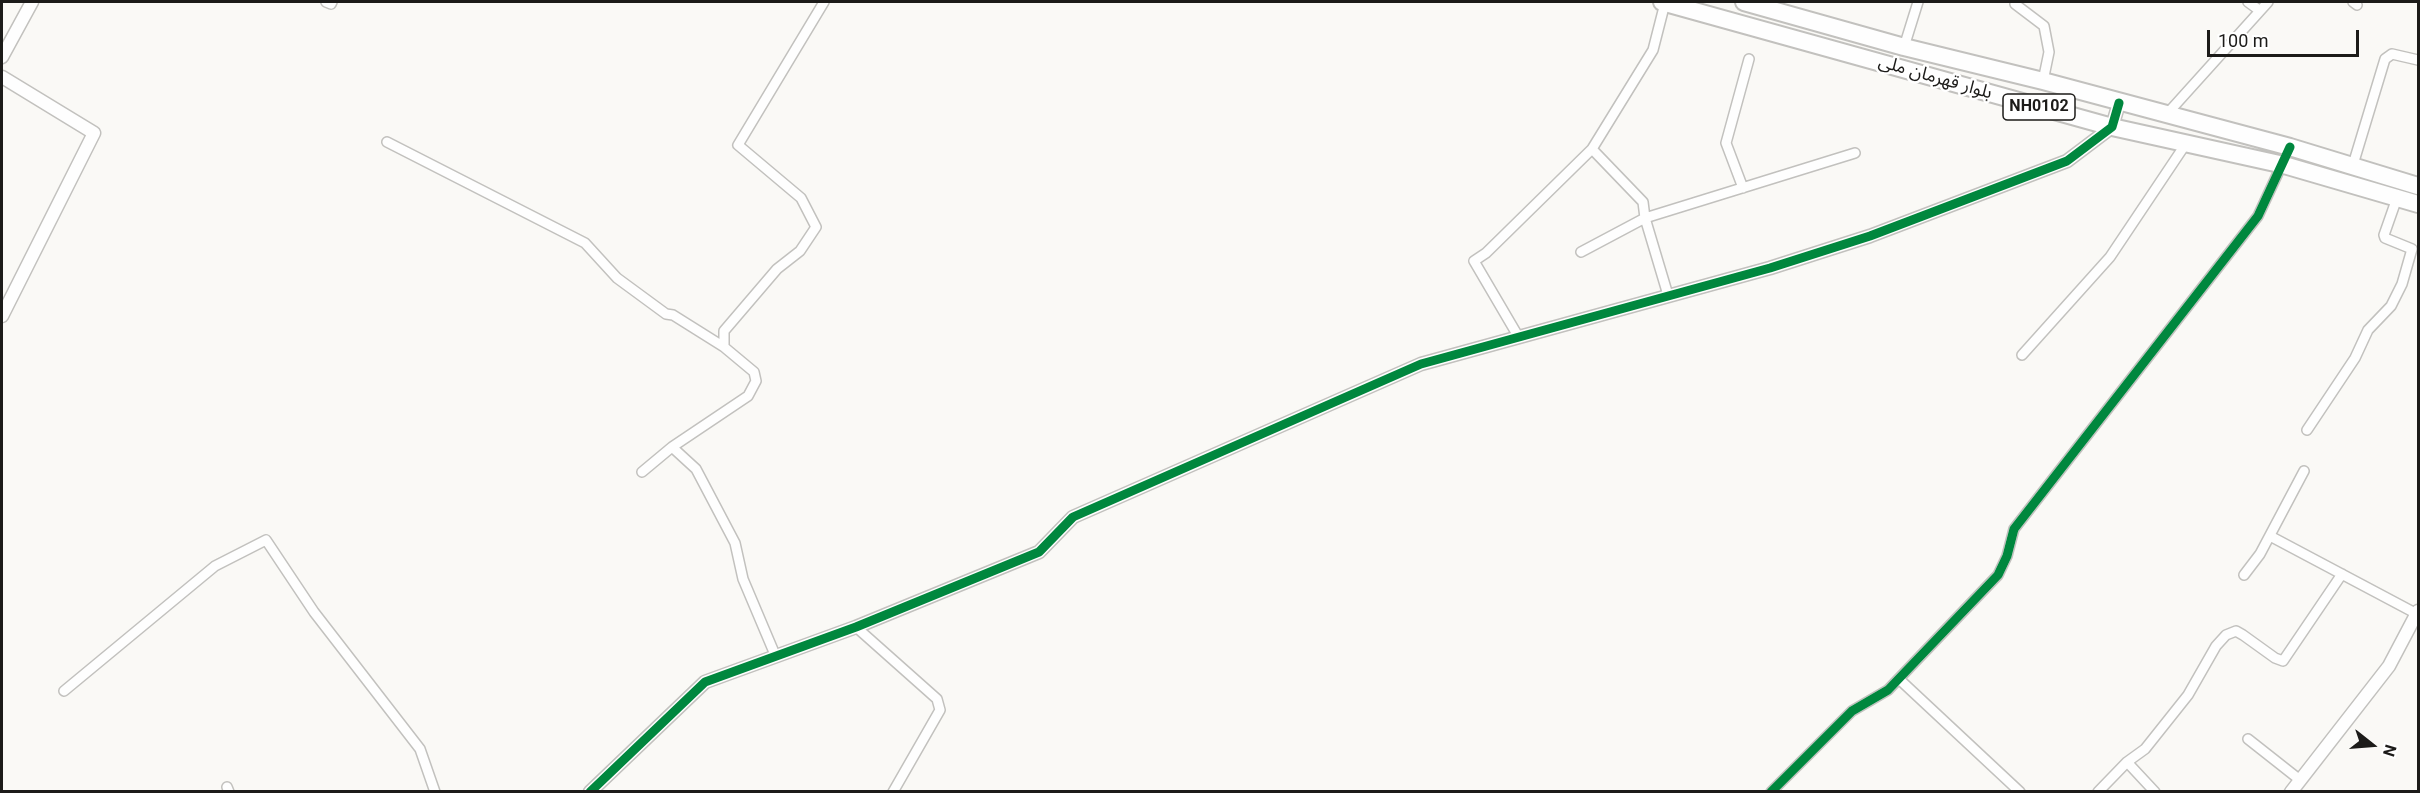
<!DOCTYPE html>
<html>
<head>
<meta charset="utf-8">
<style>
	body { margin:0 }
	#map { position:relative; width:2420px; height:793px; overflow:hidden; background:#faf9f6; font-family:Roboto,sans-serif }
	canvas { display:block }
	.frame { position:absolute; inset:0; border:3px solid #1c1b19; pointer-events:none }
	.north { position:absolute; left:2342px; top:715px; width:60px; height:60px; -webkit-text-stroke:4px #fff; paint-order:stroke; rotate:107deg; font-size:16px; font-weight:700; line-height:24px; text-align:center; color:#1c1b19 }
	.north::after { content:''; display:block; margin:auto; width:21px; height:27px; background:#1c1b19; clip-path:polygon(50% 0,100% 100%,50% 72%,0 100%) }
	.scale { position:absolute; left:2207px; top:30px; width:152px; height:27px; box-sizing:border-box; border:3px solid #1c1b19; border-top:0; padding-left:8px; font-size:18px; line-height:21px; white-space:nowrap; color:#1c1b19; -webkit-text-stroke:4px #fff; paint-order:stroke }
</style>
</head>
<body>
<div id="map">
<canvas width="2420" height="793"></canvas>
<div class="frame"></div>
<div class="north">N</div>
<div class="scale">100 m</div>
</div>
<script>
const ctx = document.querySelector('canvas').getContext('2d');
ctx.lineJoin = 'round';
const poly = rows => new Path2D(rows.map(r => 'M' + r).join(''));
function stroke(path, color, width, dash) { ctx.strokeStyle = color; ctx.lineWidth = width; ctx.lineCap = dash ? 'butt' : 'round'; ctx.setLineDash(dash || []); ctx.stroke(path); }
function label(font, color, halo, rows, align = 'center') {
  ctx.font = font + ' Roboto,"Noto Sans Arabic",sans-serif'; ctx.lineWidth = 5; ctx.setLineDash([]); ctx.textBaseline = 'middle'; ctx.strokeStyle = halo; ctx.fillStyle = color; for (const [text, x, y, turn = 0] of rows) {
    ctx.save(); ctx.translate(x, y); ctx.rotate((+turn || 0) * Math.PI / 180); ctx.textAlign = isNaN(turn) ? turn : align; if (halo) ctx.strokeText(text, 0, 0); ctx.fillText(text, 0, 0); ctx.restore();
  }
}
const minor = poly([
	[326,2,331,4,332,2],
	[2248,2,2259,10],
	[2353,2,2357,5],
	[2015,4,2044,26,2049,52,2043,81],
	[1904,47,1918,2],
	[2167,114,2268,2],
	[387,142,585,243,617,278,666,314,673,315,724,347],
	[1592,149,1643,202,1645,218,1668,295],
	[2352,168,2385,59,2392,54,2418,60],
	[1743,188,1726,143,1749,59],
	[1581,252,1645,218,1855,153],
	[1518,336,1474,261,1486,253,1592,149,1653,50,1665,3],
	[2022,355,2110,257,2185,145],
	[2307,430,2355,358,2368,330,2391,306,2402,284,2412,249,2385,238,2384,235,2397,198],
	[672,447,696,469,735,543,743,579,776,657],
	[642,472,672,447,748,396,756,381,754,372,724,347,724,331,777,269,800,251,816,227,801,198,738,145,824,2],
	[2270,536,2417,614],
	[2244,575,2260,554,2304,471],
	[856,627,937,699,940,710,893,792],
	[1899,679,2020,792],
	[64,691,215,566,266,540,314,612,420,749,435,792],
	[2248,739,2300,780],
	[2127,762,2155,792],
	[227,787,229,792],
	[1771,792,1852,711,1888,690,1998,575,2007,556,2014,529,2258,216,2290,147],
	[2098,792,2127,762,2145,749,2188,695,2216,646,2226,635,2236,631,2243,635,2275,658,2283,661,2342,574]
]);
const tertiary = poly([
	[2,57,32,2],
	[2,77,94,133,2,316],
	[590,792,705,682,856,627,1039,552,1073,517,1421,364,1770,268,1870,236,2067,161,2112,127,2119,103],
	[2291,792,2389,666,2418,611]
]);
const trunk = poly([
	[1662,2,2112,127,2284,165,2418,204],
	[1744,2,1904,47,2043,81,2290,147,2418,186]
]);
stroke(minor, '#c2c1be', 12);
stroke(tertiary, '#c2c1be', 15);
stroke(trunk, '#c2c1be', 20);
stroke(minor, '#fefefe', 9);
stroke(tertiary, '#fefefe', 12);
stroke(trunk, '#fefefe', 16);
stroke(poly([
	[590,792,705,682,856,627,1039,552,1073,517,1421,364,1770,268,1870,236,2067,161,2112,127,2119,103],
	[1771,792,1852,711,1888,690,1998,575,2007,556,2014,529,2258,216,2290,147]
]), '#00873e', 9);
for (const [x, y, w] of [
	[2039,107,72]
]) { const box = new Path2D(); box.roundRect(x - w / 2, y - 13, w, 26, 4.5); ctx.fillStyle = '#fff'; ctx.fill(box); stroke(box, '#1c1b19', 1.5); }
label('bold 16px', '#1c1b19', null, [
	["NH0102",2039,107]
]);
label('18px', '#1c1b19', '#fff', [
	["بلوار قهرمان ملی",1935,78,16]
]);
</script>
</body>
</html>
